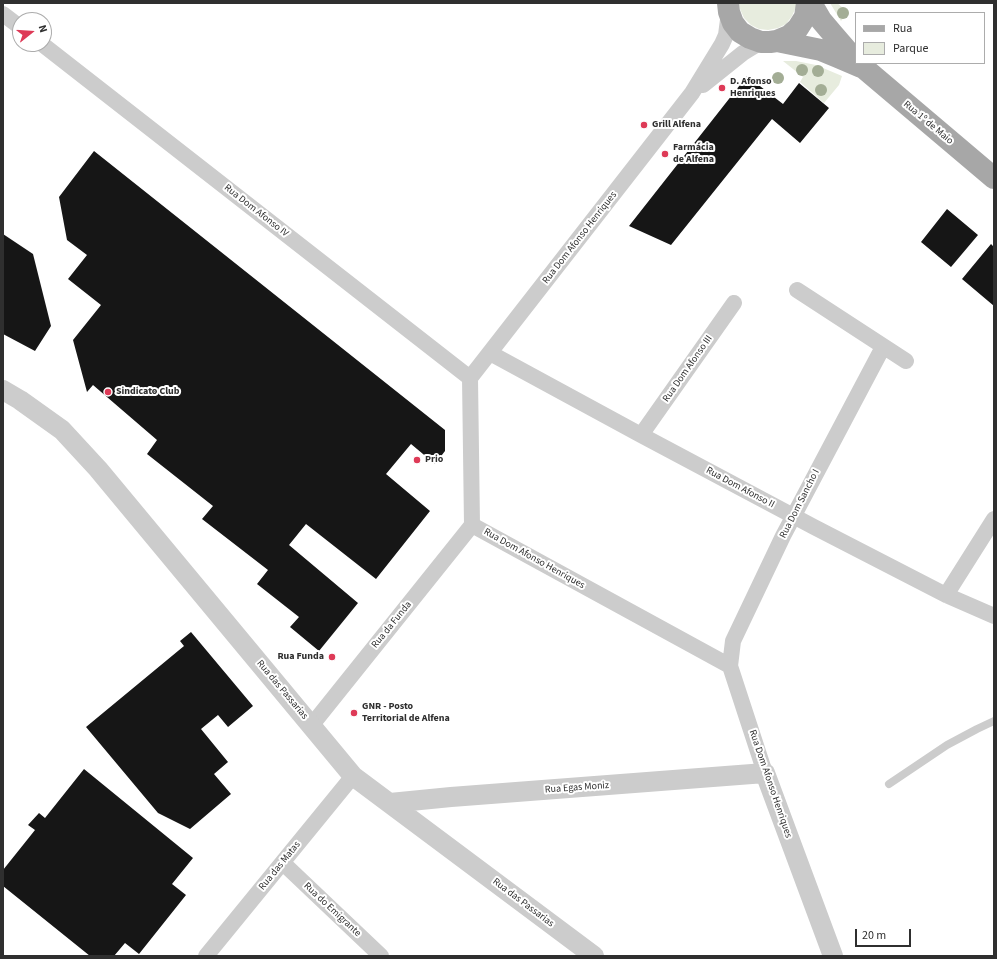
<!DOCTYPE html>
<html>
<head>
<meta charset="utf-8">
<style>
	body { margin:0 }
	#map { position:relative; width:997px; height:959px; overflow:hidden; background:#fff; font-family:"Source Sans 3",sans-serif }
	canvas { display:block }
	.frame { position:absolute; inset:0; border:4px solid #2f2f2f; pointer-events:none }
	.legend { position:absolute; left:855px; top:12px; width:130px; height:52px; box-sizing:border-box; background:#fff; border:1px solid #acacac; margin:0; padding:5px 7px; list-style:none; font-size:12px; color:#2f2f2f }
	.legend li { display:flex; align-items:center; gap:8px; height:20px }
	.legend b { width:20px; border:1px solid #acacac }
	.north { position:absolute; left:12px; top:12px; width:40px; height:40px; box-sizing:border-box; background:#fff; border:1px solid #acacac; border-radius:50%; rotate:73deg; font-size:11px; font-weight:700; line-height:16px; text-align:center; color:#2f2f2f }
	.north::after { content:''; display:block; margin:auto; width:14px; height:18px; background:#de3a57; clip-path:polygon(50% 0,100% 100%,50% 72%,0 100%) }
	.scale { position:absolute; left:855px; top:929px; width:56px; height:18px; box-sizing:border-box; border:2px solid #2f2f2f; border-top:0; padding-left:5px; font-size:12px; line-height:14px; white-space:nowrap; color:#2f2f2f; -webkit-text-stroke:3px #fff; paint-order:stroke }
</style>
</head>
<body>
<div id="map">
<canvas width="997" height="959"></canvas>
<div class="frame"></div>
<ul class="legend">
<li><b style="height:5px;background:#a7a7a7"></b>Rua</li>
<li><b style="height:11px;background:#e7ecde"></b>Parque</li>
</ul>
<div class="north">N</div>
<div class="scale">20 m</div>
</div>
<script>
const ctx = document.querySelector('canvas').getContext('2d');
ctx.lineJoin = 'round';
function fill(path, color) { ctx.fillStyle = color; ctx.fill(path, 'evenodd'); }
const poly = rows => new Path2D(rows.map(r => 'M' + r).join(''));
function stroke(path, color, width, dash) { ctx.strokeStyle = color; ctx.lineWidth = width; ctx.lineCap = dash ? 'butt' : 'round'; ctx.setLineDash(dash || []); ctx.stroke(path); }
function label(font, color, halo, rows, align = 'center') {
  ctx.font = font + ' "Source Sans 3",sans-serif'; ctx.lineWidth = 4; ctx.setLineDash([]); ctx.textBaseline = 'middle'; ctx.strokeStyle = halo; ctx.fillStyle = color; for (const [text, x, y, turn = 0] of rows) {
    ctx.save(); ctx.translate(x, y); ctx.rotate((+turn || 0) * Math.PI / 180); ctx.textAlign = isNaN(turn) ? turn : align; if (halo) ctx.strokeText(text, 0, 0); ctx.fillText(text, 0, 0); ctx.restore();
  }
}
fill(poly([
	[739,3,796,3,796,7,792,16,786,24,778,28,768,30,759,29,751,25,744,18,740,9],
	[830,3,837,3,848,12,841,21],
	[783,61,796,61,816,65,842,76,839,85,824,103,800,82,803,77]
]), '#e7ecde');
fill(poly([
	[747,76,783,104,799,83,829,108,800,143,772,119,671,245,629,226],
	[94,151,445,430,445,451,435,464,411,444,386,474,430,511,376,579,306,524,289,545,358,603,319,651,290,627,299,617,257,584,268,570,202,519,213,506,147,454,157,440,93,385,87,392,73,340,101,305,68,279,87,255,67,240,59,197],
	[947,209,978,235,951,267,921,242],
	[3,234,33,254,51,326,35,351,3,334],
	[991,244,994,247,994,306,962,279],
	[191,632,253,706,228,727,218,715,201,729,228,762,214,774,231,794,190,829,158,813,86,727,184,646,180,641],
	[84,769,193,858,172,884,186,895,139,954,125,943,114,956,90,956,3,886,3,870,35,830,28,825,39,813,45,818]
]), '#161616');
stroke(poly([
	[889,784,947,745,977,729,994,721]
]), '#ccc', 8);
stroke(poly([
	[3,14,20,27],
	[42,44,470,378],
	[703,85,743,53,761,42],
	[797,290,906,361],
	[490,353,641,435,814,527,946,595,994,616],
	[641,435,734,303],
	[472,525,470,378,692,93,722,44,726,35,729,12],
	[472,525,730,666,765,773],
	[946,595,994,519],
	[730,666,733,641,783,536,883,347],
	[311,726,472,525],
	[283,863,381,956],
	[206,956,353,776]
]), '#ccc', 16);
stroke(poly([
	[3,390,20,400,62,430,98,469,353,776,594,956],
	[390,803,451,797,765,773,833,956]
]), '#ccc', 20);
stroke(poly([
	[728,3,729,12,733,23,740,32,750,38,761,42,770,42,777,41,789,36,798,28,805,17,807,3],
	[811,3,821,20,832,33,856,61],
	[777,41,821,50,838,57,861,67],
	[858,63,994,178]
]), '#a7a7a7', 22);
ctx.fillStyle = '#a3ad95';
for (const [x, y] of [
	[843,13],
	[802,70],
	[818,71],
	[778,78],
	[821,90]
]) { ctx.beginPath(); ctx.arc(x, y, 6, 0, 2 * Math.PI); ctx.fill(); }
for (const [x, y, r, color] of [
	[722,88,4,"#de3a57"],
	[644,125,4,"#de3a57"],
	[665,154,4,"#de3a57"],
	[108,392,4,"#de3a57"],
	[417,460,4,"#de3a57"],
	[332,657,4,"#de3a57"],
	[354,713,4,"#de3a57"]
]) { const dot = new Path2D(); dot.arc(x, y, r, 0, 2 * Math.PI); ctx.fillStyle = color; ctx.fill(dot); stroke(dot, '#fff', 1.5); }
label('bold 10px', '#2f2f2f', '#fff', [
	["D. Afonso",730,82],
	["Henriques",730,94],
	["Grill Alfena",652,125],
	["Farmácia",673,148],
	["de Alfena",673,160],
	["Sindicato Club",116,392],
	["Prio",425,460],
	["Rua Funda",324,657,"right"],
	["GNR - Posto",362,707],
	["Territorial de Alfena",362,719]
], 'left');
label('10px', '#2f2f2f', '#fff', [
	["Rua 1º de Maio",928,123,40],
	["Rua Dom Afonso IV",256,211,38],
	["Rua Dom Afonso Henriques",580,238,-52],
	["Rua Dom Afonso III",688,369,-55],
	["Rua Dom Afonso II",740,488,28],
	["Rua Dom Sancho I",800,504,-63],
	["Rua Dom Afonso Henriques",534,559,29],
	["Rua da Funda",392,625,-51],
	["Rua das Passarias",282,690,50],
	["Rua Dom Afonso Henriques",770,784,71],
	["Rua Egas Moniz",577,788,-4],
	["Rua das Matas",280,866,-51],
	["Rua das Passarias",523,903,37],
	["Rua do Emigrante",332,910,43]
]);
</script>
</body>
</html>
